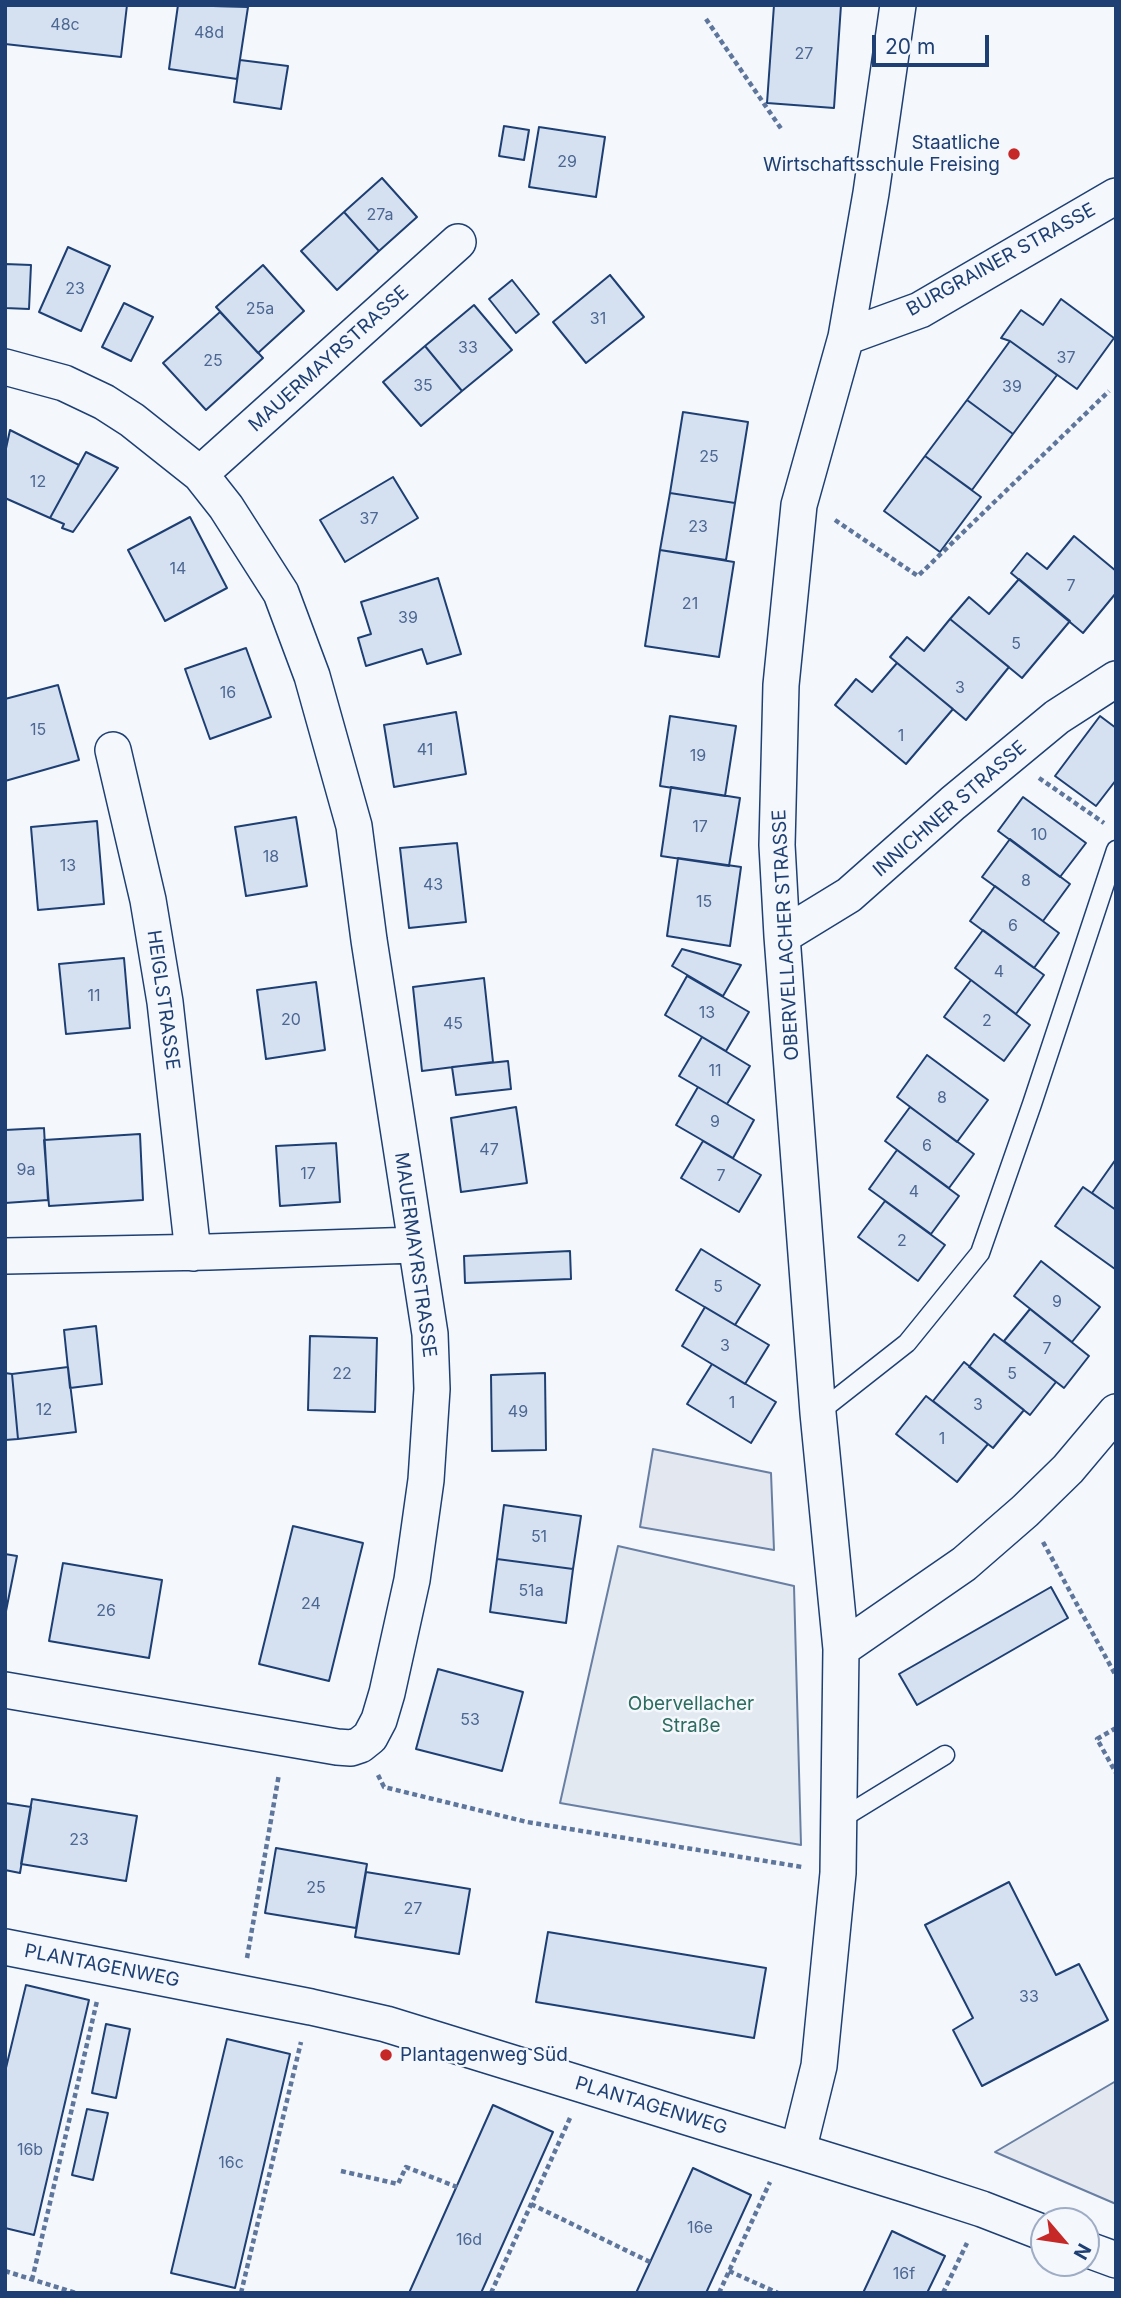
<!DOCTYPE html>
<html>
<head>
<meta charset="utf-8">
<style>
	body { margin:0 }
	#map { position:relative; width:1121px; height:2298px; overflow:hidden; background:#f4f7fb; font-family:Inter,sans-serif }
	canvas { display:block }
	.frame { position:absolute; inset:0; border:7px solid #1d3f73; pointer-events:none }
	.north { position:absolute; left:1030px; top:2207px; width:70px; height:70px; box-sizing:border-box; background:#f4f7fb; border:2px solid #9eadc5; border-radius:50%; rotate:119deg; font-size:19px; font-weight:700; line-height:28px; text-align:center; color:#1d3f73 }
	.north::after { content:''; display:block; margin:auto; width:24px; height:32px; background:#c62828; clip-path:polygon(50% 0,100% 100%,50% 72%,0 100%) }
	.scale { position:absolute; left:872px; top:35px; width:117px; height:32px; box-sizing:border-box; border:4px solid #1d3f73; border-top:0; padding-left:9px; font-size:21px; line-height:24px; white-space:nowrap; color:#1d3f73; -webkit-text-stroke:5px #f4f7fb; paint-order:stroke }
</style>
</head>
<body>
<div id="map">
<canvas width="1121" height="2298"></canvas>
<div class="frame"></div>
<div class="north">N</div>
<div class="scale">20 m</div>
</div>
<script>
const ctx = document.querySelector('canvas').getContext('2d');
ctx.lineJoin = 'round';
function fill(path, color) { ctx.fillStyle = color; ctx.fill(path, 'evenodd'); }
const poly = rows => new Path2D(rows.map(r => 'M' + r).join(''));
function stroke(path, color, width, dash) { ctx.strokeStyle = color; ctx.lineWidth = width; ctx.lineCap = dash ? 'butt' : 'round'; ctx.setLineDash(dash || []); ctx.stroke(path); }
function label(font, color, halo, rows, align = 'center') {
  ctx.font = font + ' Inter,sans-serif'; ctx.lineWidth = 5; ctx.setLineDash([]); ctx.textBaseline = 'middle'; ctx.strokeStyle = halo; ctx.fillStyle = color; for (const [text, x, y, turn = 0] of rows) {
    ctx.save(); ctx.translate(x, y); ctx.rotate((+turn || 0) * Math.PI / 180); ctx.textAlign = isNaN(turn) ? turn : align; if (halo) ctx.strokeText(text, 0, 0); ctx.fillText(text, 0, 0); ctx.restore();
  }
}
const green = poly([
	[618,1546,794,1586,801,1845,560,1803,618,1546]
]);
fill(green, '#e3e9f0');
stroke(green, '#687fa3', 2);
const parking = poly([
	[653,1449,771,1473,774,1550,640,1527,653,1449],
	[1116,2081,1116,2204,995,2152,1116,2081]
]);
fill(parking, '#e3e8f0');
stroke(parking, '#687fa3', 2);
const building = poly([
	[5,5,127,5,121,57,5,44,5,5],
	[178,5,248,7,237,79,169,69,178,5],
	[774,5,841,5,834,108,767,103,774,5],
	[240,60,288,66,281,109,234,102,240,60],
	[504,126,529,130,524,160,499,156,504,126],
	[539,127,605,137,596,197,529,187,539,127],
	[382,178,417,217,379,251,344,212,382,178],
	[344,212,379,251,337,290,301,251,344,212],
	[68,247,110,266,81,331,39,312,68,247],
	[5,264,31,265,29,309,5,308,5,264],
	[263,265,304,311,258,353,216,307,263,265],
	[610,275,644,317,586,363,553,322,610,275],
	[512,280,539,314,516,333,489,299,512,280],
	[1061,299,1114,338,1077,389,1010,341,1001,338,1021,310,1043,325,1061,299],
	[124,303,153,317,131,361,102,347,124,303],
	[474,305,512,350,462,391,425,346,474,305],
	[220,312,263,358,206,410,163,363,220,312],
	[1010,341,1057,375,1013,434,967,400,1010,341],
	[425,346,462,391,421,426,383,382,425,346],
	[967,400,1013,434,972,490,925,456,967,400],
	[683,412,748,422,735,503,670,493,683,412],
	[10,430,79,465,50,518,5,498,5,453,10,430],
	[86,452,118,468,73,532,62,528,64,524,50,518,86,452],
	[925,456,981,497,940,552,884,511,925,456],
	[393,477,418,518,345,562,320,520,393,477],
	[670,493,735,503,726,560,660,550,670,493],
	[190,517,227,588,165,621,128,550,190,517],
	[1074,536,1116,571,1116,593,1083,633,1011,573,1027,553,1047,569,1074,536],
	[660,550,734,562,719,657,645,646,660,550],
	[438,578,461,654,427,664,422,649,366,666,358,638,371,634,361,602,438,578],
	[1019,579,1070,621,1022,678,950,619,969,597,989,614,1019,579],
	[950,619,1009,667,966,720,890,657,907,637,924,651,950,619],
	[246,648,271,717,210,739,185,669,246,648],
	[897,663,953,709,906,764,835,705,856,679,872,692,897,663],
	[58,685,79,760,5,781,5,699,58,685],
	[456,712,466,774,394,787,384,725,456,712],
	[670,716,736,726,725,796,660,786,670,716],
	[1100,716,1116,728,1116,780,1096,806,1055,776,1100,716],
	[671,787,740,798,729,866,661,856,671,787],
	[1023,797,1086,843,1060,877,998,831,1023,797],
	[296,817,307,886,246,896,235,827,296,817],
	[97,821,104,904,38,910,31,827,97,821],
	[1010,839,1070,884,1043,921,982,877,1010,839],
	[457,843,466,922,409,928,400,848,457,843],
	[678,858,741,867,730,946,667,936,678,858],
	[995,886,1059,933,1034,968,970,921,995,886],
	[983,930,1044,975,1016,1014,955,968,983,930],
	[682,949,741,965,723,996,672,966,682,949],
	[124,958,130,1028,66,1034,59,964,124,958],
	[687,976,749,1012,726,1051,665,1015,687,976],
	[484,978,493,1062,422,1071,413,987,484,978],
	[971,980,1030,1025,1004,1061,944,1017,971,980],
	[316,982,325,1050,266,1059,257,990,316,982],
	[702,1037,750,1066,727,1104,679,1076,702,1037],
	[927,1055,988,1100,957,1142,897,1097,927,1055],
	[508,1061,511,1089,456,1095,452,1067,508,1061],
	[698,1087,754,1120,733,1158,676,1125,698,1087],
	[516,1107,527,1183,461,1192,451,1118,516,1107],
	[910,1107,974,1154,949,1188,885,1141,910,1107],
	[44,1128,48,1200,5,1203,5,1130,44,1128],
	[140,1134,143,1200,49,1206,44,1140,140,1134],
	[703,1141,761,1175,739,1212,681,1178,703,1141],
	[336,1143,340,1202,280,1206,276,1146,336,1143],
	[897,1150,959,1196,931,1234,869,1189,897,1150],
	[1116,1159,1116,1210,1092,1193,1116,1159],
	[1083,1187,1116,1210,1115,1269,1055,1226,1083,1187],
	[885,1201,945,1245,918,1281,858,1237,885,1201],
	[701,1249,760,1285,735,1325,676,1290,701,1249],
	[570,1251,571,1279,465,1283,464,1256,570,1251],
	[1041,1261,1100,1307,1072,1342,1014,1296,1041,1261],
	[705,1307,769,1345,745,1384,682,1346,705,1307],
	[1030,1309,1089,1356,1064,1388,1004,1341,1030,1309],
	[96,1326,102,1384,70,1388,64,1330,96,1326],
	[994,1334,1056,1382,1030,1415,969,1367,994,1334],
	[310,1336,377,1338,375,1412,308,1410,310,1336],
	[964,1362,1024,1410,993,1448,933,1401,964,1362],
	[712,1364,776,1402,751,1443,687,1404,712,1364],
	[68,1367,76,1432,18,1439,12,1374,68,1367],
	[5,1373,12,1374,18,1439,5,1440,5,1373],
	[545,1373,546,1450,492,1451,491,1375,545,1373],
	[926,1396,988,1444,957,1482,896,1434,926,1396],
	[504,1505,581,1516,573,1569,497,1559,504,1505],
	[293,1526,363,1543,329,1681,259,1664,293,1526],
	[5,1554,17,1556,5,1616,5,1554],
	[497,1559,573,1569,566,1623,490,1612,497,1559],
	[63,1563,162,1580,149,1658,49,1641,63,1563],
	[1051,1587,1068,1618,917,1705,899,1674,1051,1587],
	[438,1669,523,1692,502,1771,416,1749,438,1669],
	[32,1799,137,1816,126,1881,21,1864,32,1799],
	[5,1803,31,1807,20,1873,5,1870,5,1803],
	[276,1848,367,1864,356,1928,265,1913,276,1848],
	[366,1872,470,1889,459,1954,355,1937,366,1872],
	[1009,1882,1056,1975,1079,1964,1108,2020,982,2086,953,2030,973,2018,925,1925,1009,1882],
	[548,1932,766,1968,754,2038,536,2002,548,1932],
	[26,1985,89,2000,34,2235,5,2228,5,2072,26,1985],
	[106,2024,130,2029,116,2098,92,2093,106,2024],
	[227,2039,290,2054,235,2288,171,2273,227,2039],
	[493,2105,553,2132,481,2293,409,2293,493,2105],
	[87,2109,108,2113,93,2180,72,2175,87,2109],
	[693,2168,751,2195,706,2293,636,2293,693,2168],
	[892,2231,945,2256,927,2293,863,2293,892,2231]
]);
fill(building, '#d5e0f0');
stroke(building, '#1d3f73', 2);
const service = poly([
	[818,1413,907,1343,980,1253,1032,1104,1116,850],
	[839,1820,945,1755]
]);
const minor = poly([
	[846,337,920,310,1116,196],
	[5,367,64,383,104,402,132,420,200,474,226,507,281,593,312,676,354,826,369,940,430,1334,432,1389,426,1480,412,1580,387,1693,379,1720,370,1737,360,1745,351,1748,337,1747,5,1690],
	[200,474,458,242],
	[113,750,148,900,165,1002,193,1253],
	[782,936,849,895,953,803,1057,717,1116,679],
	[5,1256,209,1252,415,1245],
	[841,1649,964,1564,1025,1511,1068,1469,1116,1412],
	[5,1947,311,2007,386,2024,914,2187,982,2209,1044,2233],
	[798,2151,819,2066,838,1873,841,1649,818,1413,782,936,777,845,781,685,799,505,846,337,871,193,898,5],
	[1086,2249,1116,2260]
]);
stroke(service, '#1d3f73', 21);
stroke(minor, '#1d3f73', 38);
stroke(poly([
	[706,19,782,130],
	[835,520,918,576,1109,391],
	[1039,778,1104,823],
	[1043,1542,1116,1676],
	[1116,1728,1097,1739,1116,1773],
	[378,1775,384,1787,527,1822,802,1867],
	[247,1958,279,1774],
	[341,2171,398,2184,406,2167,457,2187],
	[531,2204,650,2262],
	[5,2271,76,2293],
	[729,2271,778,2293],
	[32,2280,97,2001],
	[241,2293,301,2042],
	[491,2293,570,2118],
	[719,2293,770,2182],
	[943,2293,967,2243]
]), '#5e769c', 4.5, [5, 3.5]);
stroke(service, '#f4f7fb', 18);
stroke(minor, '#f4f7fb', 35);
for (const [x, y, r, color] of [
	[1014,154,7,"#c62828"],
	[386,2055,7,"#c62828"]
]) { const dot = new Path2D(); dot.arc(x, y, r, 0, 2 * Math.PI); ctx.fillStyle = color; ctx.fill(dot); stroke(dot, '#f4f7fb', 2.5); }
label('16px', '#4b6792', null, [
	["48c",65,25],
	["48d",209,33],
	["27",804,54],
	["29",567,162],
	["27a",380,215],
	["23",75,289],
	["25a",260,309],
	["31",598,319],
	["33",468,348],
	["37",1066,358],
	["25",213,361],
	["35",423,386],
	["39",1012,387],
	["25",709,457],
	["12",38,482],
	["37",369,519],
	["23",698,527],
	["14",178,569],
	["7",1071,586],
	["21",690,604],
	["39",408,618],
	["5",1016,644],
	["3",960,688],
	["16",228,693],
	["15",38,730],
	["1",901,736],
	["41",425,750],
	["19",698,756],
	["17",700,827],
	["10",1039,835],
	["18",271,857],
	["13",68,866],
	["8",1026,881],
	["43",433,885],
	["15",704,902],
	["6",1013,926],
	["4",999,972],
	["11",94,996],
	["13",707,1013],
	["20",291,1020],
	["2",987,1021],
	["45",453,1024],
	["11",715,1071],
	["8",942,1098],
	["9",715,1122],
	["6",927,1146],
	["47",489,1150],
	["9a",26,1170],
	["17",308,1174],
	["7",721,1176],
	["4",914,1192],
	["2",902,1241],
	["5",718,1287],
	["9",1057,1302],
	["3",725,1346],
	["7",1047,1349],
	["22",342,1374],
	["5",1012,1374],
	["1",732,1403],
	["3",978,1405],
	["12",44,1410],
	["49",518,1412],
	["1",942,1439],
	["51",539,1537],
	["51a",531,1591],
	["24",311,1604],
	["26",106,1611],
	["53",470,1720],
	["23",79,1840],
	["25",316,1888],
	["27",413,1909],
	["33",1029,1997],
	["16b",30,2150],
	["16c",231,2163],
	["16e",700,2228],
	["16d",469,2240],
	["16f",904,2274]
]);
label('19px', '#1d3f73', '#f4f7fb', [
	["Staatliche",1000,143],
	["Wirtschaftsschule Freising",1000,165],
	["Plantagenweg Süd",400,2055,"left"]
], 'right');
label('19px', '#1d3f73', '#f4f7fb', [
	["BURGRAINER STRASSE",1001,260,-29],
	["MAUERMAYRSTRASSE",329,359,-42],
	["INNICHNER STRASSE",950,809,-41],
	["OBERVELLACHER STRASSE",786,935,-93],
	["HEIGLSTRASSE",163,1000,82],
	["MAUERMAYRSTRASSE",415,1255,82],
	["PLANTAGENWEG",102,1966,11],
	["PLANTAGENWEG",651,2106,17]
]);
label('19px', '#2c6c60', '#f4f7fb', [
	["Obervellacher",691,1704],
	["Straße",691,1726]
]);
</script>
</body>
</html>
